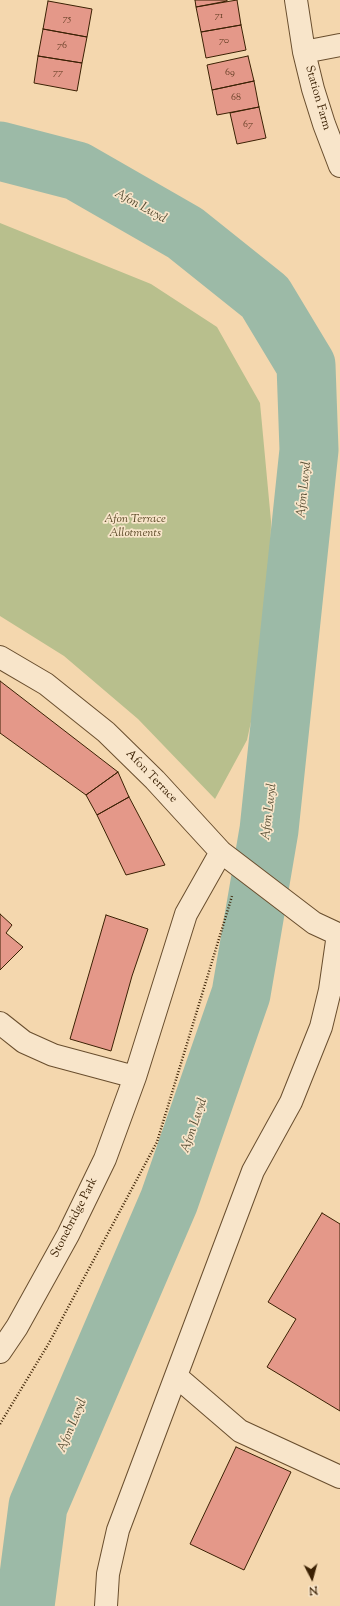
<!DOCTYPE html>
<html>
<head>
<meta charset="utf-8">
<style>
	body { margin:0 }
	#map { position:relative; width:340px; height:1606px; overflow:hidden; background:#f4d7ae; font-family:"Sorts Mill Goudy",serif }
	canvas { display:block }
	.north { position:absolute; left:292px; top:1558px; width:40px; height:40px; -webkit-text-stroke:3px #f8e5ca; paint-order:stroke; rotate:174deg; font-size:11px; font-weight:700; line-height:16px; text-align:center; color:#3b2104 }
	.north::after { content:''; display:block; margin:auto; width:14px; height:18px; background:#3b2104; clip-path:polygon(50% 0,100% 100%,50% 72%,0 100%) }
</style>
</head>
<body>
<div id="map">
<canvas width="340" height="1606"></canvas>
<div class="north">N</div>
</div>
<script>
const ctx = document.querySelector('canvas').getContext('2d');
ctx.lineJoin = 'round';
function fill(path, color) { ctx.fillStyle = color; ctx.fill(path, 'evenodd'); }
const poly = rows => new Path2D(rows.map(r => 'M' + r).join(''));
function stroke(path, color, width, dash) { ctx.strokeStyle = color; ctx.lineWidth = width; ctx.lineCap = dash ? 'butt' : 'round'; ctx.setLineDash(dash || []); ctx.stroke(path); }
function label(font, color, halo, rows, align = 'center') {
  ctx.font = font + ' "Sorts Mill Goudy",serif'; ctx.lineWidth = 3.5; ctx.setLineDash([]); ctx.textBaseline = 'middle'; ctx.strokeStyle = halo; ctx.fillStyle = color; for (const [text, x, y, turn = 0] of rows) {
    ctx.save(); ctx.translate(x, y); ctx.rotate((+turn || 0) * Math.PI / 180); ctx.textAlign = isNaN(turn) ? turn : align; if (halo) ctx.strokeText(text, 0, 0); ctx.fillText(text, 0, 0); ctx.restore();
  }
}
fill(poly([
	[0,223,151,284,217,327,260,403,271,521,269,640,247,740,215,799,138,719,64,656,0,616]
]), '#b8bf8d');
stroke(poly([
	[0,151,77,171,185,233,265,297,306,365,309,450,269,830,241,994,169,1201,38,1506,25,1606]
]), '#9cbaa7', 59);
const building = poly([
	[195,0,227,0,227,1,196,7,195,0],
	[237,0,241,25,201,32,196,7,237,0],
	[48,1,92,9,87,37,43,29,48,1],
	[241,25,246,50,206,58,201,32,241,25],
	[43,29,87,37,82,63,38,56,43,29],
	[38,56,82,63,77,91,34,83,38,56],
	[248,56,254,81,212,90,207,65,248,56],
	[254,81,259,107,217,115,212,90,254,81],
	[259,107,266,138,237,144,230,113,259,107],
	[0,681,118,772,86,795,0,733,0,681],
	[118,772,129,797,97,815,86,795,118,772],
	[129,797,165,865,126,875,97,815,129,797],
	[0,914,12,925,6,933,23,947,0,970,0,914],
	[106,915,148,929,132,976,111,1051,70,1039,106,915],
	[322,1213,340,1224,340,1411,267,1367,296,1319,268,1302,322,1213],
	[236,1447,291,1472,244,1570,190,1544,236,1447]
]);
fill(building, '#e49889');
stroke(building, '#3b2104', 1);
const minor = poly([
	[296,0,304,52,313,89,324,124,340,166],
	[304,52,340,45],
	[0,657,46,684,106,732,155,780,221,852,314,923,340,935],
	[0,1023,24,1042,53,1055,135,1077],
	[0,1352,17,1327,68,1235,105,1159,135,1077,186,914,221,852],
	[176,1376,240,1431,340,1477],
	[106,1606,108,1574,118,1530,253,1171,291,1102,321,1027,330,990,338,934]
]);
stroke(minor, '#694e2e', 24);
stroke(poly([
	[0,1424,49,1343,157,1142,232,896]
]), '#3b2104', 2.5, [1, 2]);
stroke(minor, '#f8e5ca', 22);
label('10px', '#653f25', null, [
	["71",219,16],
	["75",67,19],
	["70",224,41],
	["76",62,46],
	["77",58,73],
	["69",230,73],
	["68",236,98],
	["67",248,125]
]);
label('12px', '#3b2104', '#f8e5ca', [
	["Station Farm",317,98,74],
	["Afon Terrace",151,777,46],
	["Stonebridge Park",75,1218,-63]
]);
label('italic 12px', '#5a4826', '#f8e5ca', [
	["Afon Terrace",135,520],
	["Allotments",135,534]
]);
label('italic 13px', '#584f35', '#f8e5ca', [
	["Afon Lwyd",140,207,29],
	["Afon Lwyd",305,490,-84],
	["Afon Lwyd",270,812,-83],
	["Afon Lwyd",195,1126,-71],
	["Afon Lwyd",73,1426,-67]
]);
</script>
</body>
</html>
